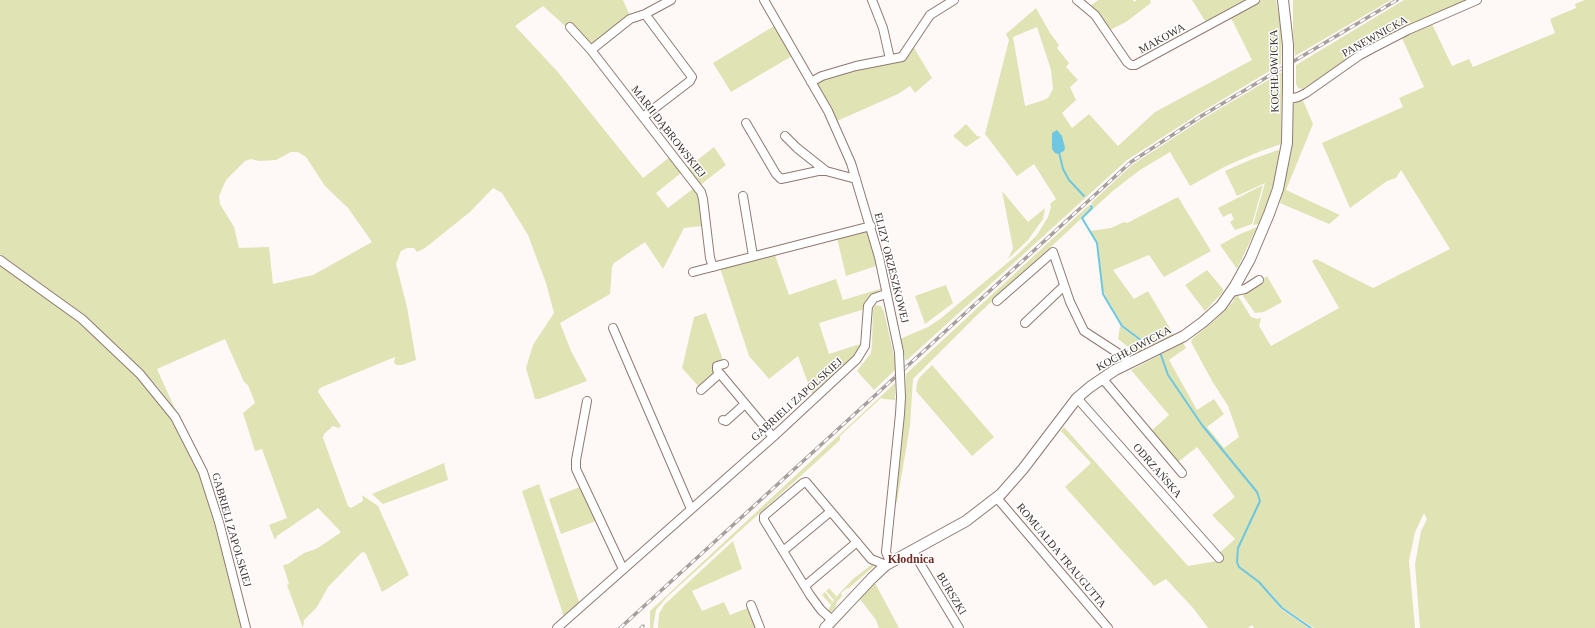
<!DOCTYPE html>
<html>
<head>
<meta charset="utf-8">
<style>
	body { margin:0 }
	canvas { display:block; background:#fef9f7 }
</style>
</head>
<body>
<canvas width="1595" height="628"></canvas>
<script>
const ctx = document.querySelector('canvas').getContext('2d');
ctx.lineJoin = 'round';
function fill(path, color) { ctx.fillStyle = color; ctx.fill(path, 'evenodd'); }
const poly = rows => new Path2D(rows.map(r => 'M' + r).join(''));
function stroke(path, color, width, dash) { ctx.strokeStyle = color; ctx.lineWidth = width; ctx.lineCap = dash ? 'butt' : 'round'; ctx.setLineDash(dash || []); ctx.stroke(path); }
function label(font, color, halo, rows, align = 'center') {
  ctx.font = font + ' "Times New Roman",serif'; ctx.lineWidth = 3; ctx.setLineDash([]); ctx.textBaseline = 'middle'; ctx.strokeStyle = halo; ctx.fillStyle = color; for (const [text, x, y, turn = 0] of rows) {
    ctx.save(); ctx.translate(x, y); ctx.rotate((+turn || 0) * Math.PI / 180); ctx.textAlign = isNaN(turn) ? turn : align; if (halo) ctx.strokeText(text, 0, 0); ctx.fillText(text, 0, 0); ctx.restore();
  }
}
fill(poly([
	[0,0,623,0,630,16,591,47,572,23,568,22,565,26,543,6,515,26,557,71,643,178,670,157,681,173,656,193,668,208,694,188,699,196,702,226,684,228,663,269,645,242,614,263,612,267,610,294,560,323,571,351,587,381,539,399,535,399,526,368,533,345,554,313,546,283,528,235,502,193,493,188,470,212,425,248,417,252,414,248,407,248,401,251,396,264,407,307,416,360,402,365,397,365,394,363,395,357,322,387,319,389,318,392,341,426,338,428,333,426,324,434,323,438,348,506,351,508,363,501,362,495,378,506,409,575,382,592,366,554,364,552,361,553,328,587,317,607,304,620,303,628,287,585,289,584,283,565,288,564,304,553,316,549,340,533,340,531,318,508,277,536,275,540,269,525,287,518,262,449,255,451,243,413,255,403,248,385,244,382,225,339,157,369,176,411,157,386,134,362,89,320,0,254],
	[291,152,298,152,306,157,325,186,348,208,372,242,313,275,273,284,269,247,239,248,234,227,220,204,219,196,226,180,245,161,251,159,259,161,276,160],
	[1098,0,1133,0,1134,2,1137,0,1150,0,1151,3,1126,22,1108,31,1089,7],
	[1192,0,1252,0,1207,24],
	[1259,0,1276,0,1282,32,1281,64,1200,113,1127,160,906,361,900,339,902,338,928,327,940,319,1018,254,1037,235,1048,217,1051,207,1050,204,1056,199,1034,164,1017,176,985,134,1009,40,1006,34,1036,8,1050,33,1059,45,1057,48,1069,63,1066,67,1078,80,1070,87,1076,100,1062,113,1072,128,1089,114,1118,146,1155,112,1252,60,1230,16],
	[1037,27,1051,70,1053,89,1048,98,1044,100,1025,106,1013,37],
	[1293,0,1391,0,1295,56,1293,35],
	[1404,0,1467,0,1392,33,1356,53,1303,89,1298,88,1296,84,1296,65],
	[1585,0,1595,0,1595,628,1420,628,1415,564,1421,531,1427,519,1424,513,1415,532,1409,561,1415,628,1314,628,1282,607,1269,591,1268,593,1281,609,1309,628,1254,628,1252,625,1248,628,1208,628,1193,608,1166,579,1154,586,1065,487,1091,463,1061,431,1064,427,1188,566,1222,560,1218,554,1235,539,1212,515,1235,497,1197,447,1178,462,1150,432,1169,415,1131,370,1183,343,1186,348,1169,360,1197,410,1214,399,1224,414,1207,427,1224,448,1239,437,1228,406,1212,381,1191,342,1192,339,1216,319,1233,302,1235,295,1238,296,1251,317,1257,319,1261,318,1259,326,1271,346,1339,308,1312,261,1316,259,1373,288,1450,249,1401,170,1396,178,1387,181,1350,208,1322,143,1403,107,1399,98,1424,87,1401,36,1432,24,1452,66,1469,59,1473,67,1555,33,1550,19,1576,8,1575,4],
	[774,26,792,56,731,92,713,63],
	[913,46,932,78,915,93,910,86,898,94,837,121,816,83,820,80,856,68,904,59],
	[1282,72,1281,144,1261,151,1226,166,1190,186,1170,152,1140,170,1114,190,1083,218,1093,208,1091,203,1132,165,1204,118],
	[1302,98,1313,124,1286,190,1340,215,1329,224,1280,203,1291,153,1293,141,1293,106,1294,104],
	[966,124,977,136,981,137,966,147,953,136],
	[714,147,726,165,699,186,686,169],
	[1278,150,1280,152,1279,166,1265,210,1259,224,1253,225,1265,183,1237,196,1225,171,1250,160],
	[1263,185,1252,224,1235,230,1230,222,1234,219,1231,213,1223,217,1218,208],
	[1002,191,1028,222,1045,208,1043,219,1028,240,1008,259,1013,248],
	[1178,197,1211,251,1164,277,1149,255,1113,270,1134,299,1148,291,1174,335,1150,346,1123,326,1106,297,1103,290,1098,243,1090,231,1111,228,1124,222,1127,223],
	[1089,205,1091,208,1081,217,1081,219,975,317,913,379,910,426,897,502,894,505,904,416,906,374],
	[1257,227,1237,269,1220,245,1238,235],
	[868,230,876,266,846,276,837,238],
	[775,255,789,295,836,279,843,300,883,288,868,298,865,309,819,323,829,354,860,344,857,353,812,394,798,356,769,379,749,356,720,268],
	[0,263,78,319,130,368,172,420,199,472,215,522,242,628,0,628],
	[1207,270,1223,289,1223,292,1205,311,1185,285],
	[1267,276,1282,302,1264,312,1255,313,1243,296,1244,294],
	[946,285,953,303,925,324,915,296],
	[875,305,881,306,884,312,895,360,895,370,874,390,857,371,871,353,872,344,873,309],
	[706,313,723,360,713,366,713,369,716,374,700,388,682,368,694,317],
	[1120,326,1146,345,1146,348,1136,353,1118,339],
	[932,365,994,437,972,456,916,391,917,383,919,378],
	[895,383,895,400,883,399,881,398,840,436,840,440,815,463,667,597,656,610,653,628,650,628,650,611],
	[444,463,448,480,383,504,372,494],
	[539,484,579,602,564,617,522,491],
	[580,487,596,521,561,534,549,499],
	[733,541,742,569,692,591,702,611,724,602,730,615,750,607,758,628,658,628,659,614,664,605],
	[867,559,875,565,848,589,847,588,841,593,842,596,837,602,835,608,831,612,827,613,831,605,822,595,825,592,832,601,831,604,834,600,826,591,829,588,836,596,835,598,853,579,871,565],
	[875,583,899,628,879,628,876,620,860,599]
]), '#e0e3b4');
fill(poly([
	[1057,130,1062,136,1065,148,1064,151,1058,154,1055,153,1052,149,1052,133]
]), '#6ec7e0');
stroke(poly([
	[1059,152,1063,169,1069,180,1084,196],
	[1091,206,1092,208,1082,218,1097,243,1103,294,1122,326,1146,344],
	[1161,355,1168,375,1202,425,1257,492,1260,501,1238,548,1237,562,1239,567,1259,582,1282,608,1311,628]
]), '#6ec7e0', 2);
const minor = poly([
	[764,0,828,111,851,163,879,257,899,352],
	[872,0,883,28,890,59],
	[1077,0,1095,15,1127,62,1131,65,1135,65,1255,0],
	[570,27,591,50,701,192,703,199,710,258,713,267],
	[591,50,630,19,645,14,671,0],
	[811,82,822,76,856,66,902,57,930,15,954,0],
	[1289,99,1298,97,1306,93,1360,55,1375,47,1408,30,1477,0],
	[643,117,690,81,692,77,645,14],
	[746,123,776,174,781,179,818,171,826,171],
	[785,136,797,148,826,171,856,179],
	[743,196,753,256],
	[0,260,82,319,140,374,175,417,203,472,219,522,246,628],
	[693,272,871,226],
	[1231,292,1245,289,1259,280],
	[997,301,1053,252,1070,302,1084,331,1127,359,1129,363],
	[1025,323,1064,286],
	[613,328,691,509],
	[724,364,717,366,717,370,773,437],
	[1102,378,1182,473],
	[701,390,719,374],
	[1077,398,1219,558],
	[587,401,576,460,576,469,623,569],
	[723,420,726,421,745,404],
	[997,498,1108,628],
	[912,550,959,628],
	[783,551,830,512],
	[890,562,886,552,900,414,901,397],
	[805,586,857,542],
	[751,605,760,628],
	[832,620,821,610,810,595,764,520,764,516,803,483,806,482,871,559,886,565],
	[557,628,773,437,857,359,865,346,868,306,874,298,886,294]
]);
const tertiary = poly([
	[1283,0,1288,45],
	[825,628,872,578,886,565,966,521,1001,494,1023,469,1077,398,1090,387,1115,370,1184,336,1203,322,1221,306,1235,286,1250,259,1269,214,1278,189,1287,143,1288,86]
]);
stroke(minor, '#8f7a71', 10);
stroke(tertiary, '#8f7a71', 12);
stroke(minor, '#fff', 8);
stroke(tertiary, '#fff', 10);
const rail = poly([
	[620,628,1131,162,1203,115,1397,0],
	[641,628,643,626]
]);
stroke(rail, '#a69f9d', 3.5);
stroke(rail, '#fff', 2, [6]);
const minorBridge = poly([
	[899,352,901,397]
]);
const tertiaryBridge = poly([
	[1288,45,1288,86]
]);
stroke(minorBridge, '#8f7a71', 10, []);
stroke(tertiaryBridge, '#8f7a71', 12, []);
stroke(minorBridge, '#fff', 8);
stroke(tertiaryBridge, '#fff', 10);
label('11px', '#3d3330', '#fff', [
	["PANEWNICKA",1375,37,-29],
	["MAKOWA",1162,39,-29],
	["KOCHŁOWICKA",1275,71,-91],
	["MARII DĄBROWSKIEJ",668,132,52],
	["ELIZY ORZESZKOWEJ",891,268,76],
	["KOCHŁOWICKA",1134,349,-28],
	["GABRIELI ZAPOLSKIEJ",797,400,-42],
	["ODRZAŃSKA",1157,471,49],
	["GABRIELI ZAPOLSKIEJ",231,530,74],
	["ROMUALDA TRAUGUTTA",1061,556,50],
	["BURSZKI",951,594,59]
]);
label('bold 12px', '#722c27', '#fff', [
	["Kłodnica",911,560]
]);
</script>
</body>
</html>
